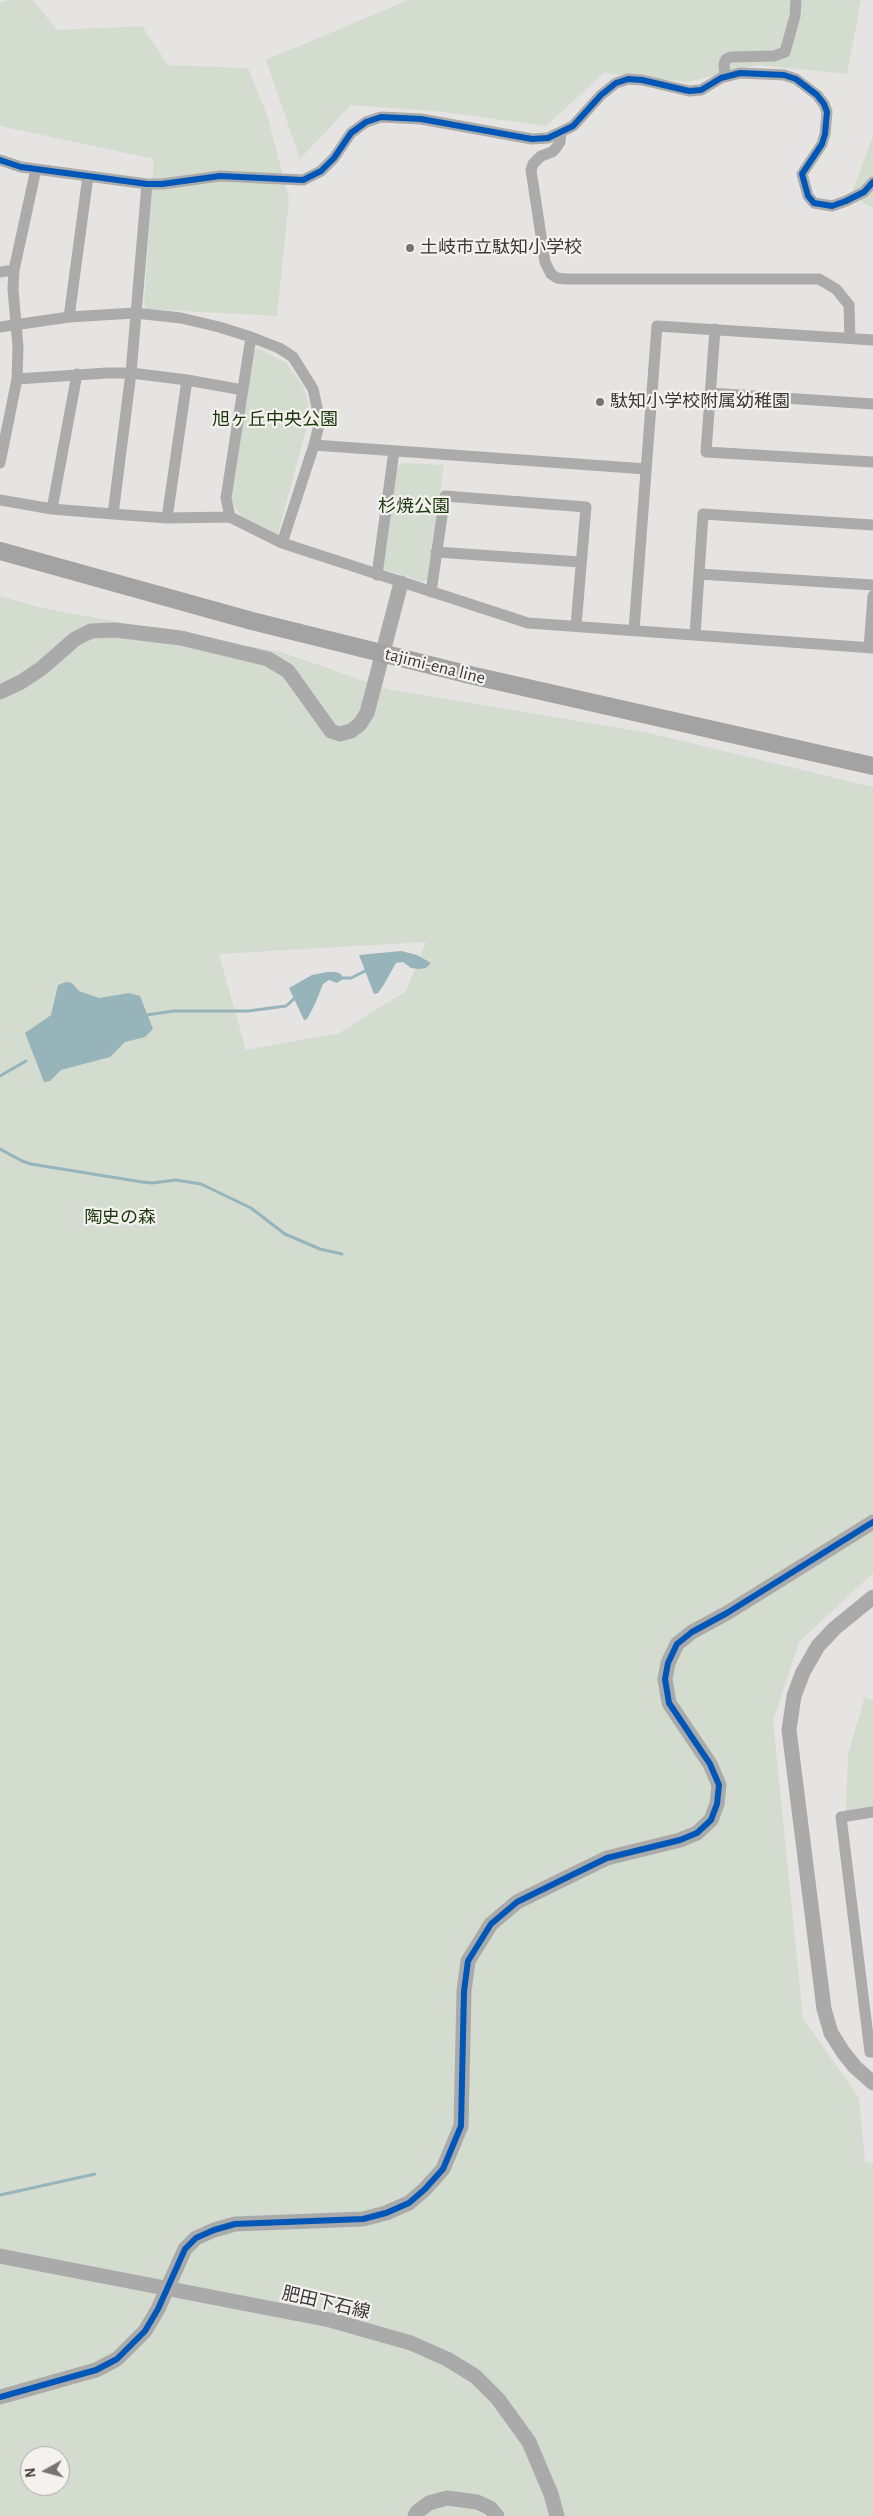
<!DOCTYPE html>
<html>
<head>
<meta charset="utf-8">
<style>
	body { margin:0 }
	#map { position:relative; width:873px; height:2516px; overflow:hidden; background:#e5e4e3; font-family:"Alegreya Sans",sans-serif }
	canvas { display:block }
	.north { position:absolute; left:20px; top:2446px; width:50px; height:50px; box-sizing:border-box; background:#f4f1ef; border:1px solid #aaa7a6; border-radius:50%; rotate:263deg; font-size:14px; font-weight:700; line-height:20px; text-align:center; color:#3a3938 }
	.north::after { content:''; display:block; margin:auto; width:18px; height:22px; background:#767574; clip-path:polygon(50% 0,100% 100%,50% 72%,0 100%) }
</style>
</head>
<body>
<div id="map">
<canvas width="873" height="2516"></canvas>
<div class="north">N</div>
</div>
<script>
const ctx = document.querySelector('canvas').getContext('2d');
ctx.lineJoin = 'round';
function fill(path, color) { ctx.fillStyle = color; ctx.fill(path, 'evenodd'); }
const poly = rows => new Path2D(rows.map(r => 'M' + r).join(''));
function stroke(path, color, width, dash) { ctx.strokeStyle = color; ctx.lineWidth = width; ctx.lineCap = dash ? 'butt' : 'round'; ctx.setLineDash(dash || []); ctx.stroke(path); }
function label(font, color, halo, rows, align = 'center') {
  ctx.font = font + ' "Alegreya Sans","Noto Sans JP",sans-serif'; ctx.lineWidth = 4.5; ctx.setLineDash([]); ctx.textBaseline = 'middle'; ctx.strokeStyle = halo; ctx.fillStyle = color; for (const [text, x, y, turn = 0] of rows) {
    ctx.save(); ctx.translate(x, y); ctx.rotate((+turn || 0) * Math.PI / 180); ctx.textAlign = isNaN(turn) ? turn : align; if (halo) ctx.strokeText(text, 0, 0); ctx.fillText(text, 0, 0); ctx.restore();
  }
}
fill(poly([
	[8,0,33,0,57,30,142,26,168,65,248,68,267,115,289,199,277,316,147,309,144,303,154,159,0,126,0,3],
	[408,0,861,0,847,74,757,65,688,82,604,73,546,126,444,112,351,105,300,159,266,60],
	[873,136,873,208,851,195],
	[258,348,286,363,303,386,308,402,306,430,277,537,243,519,234,506,231,496,253,351],
	[402,463,444,465,428,579,422,582,384,569,383,565,396,468],
	[0,596,42,608,281,652,388,689,649,733,873,787,873,1573,799,1642,773,1721,803,2018,859,2098,865,2162,873,2163,873,2516,0,2516],
	[426,942,406,991,339,1033,246,1050,219,954],
	[30,2456,60,2456,60,2486,30,2486],
	[865,1696,873,1701,873,1809,846,1812,848,1754]
]), '#d3dccf');
fill(poly([
	[401,951,417,955,431,963,426,968,419,969,411,968,403,962,396,963,383,986,378,993,374,994,359,955],
	[327,972,336,972,341,974,343,979,337,983,329,980,323,984,315,1004,307,1019,304,1020,289,988,312,975],
	[66,982,72,983,79,991,99,998,129,993,140,996,153,1029,145,1037,125,1042,110,1057,61,1070,50,1081,44,1082,25,1033,51,1015,58,985]
]), '#96b4ba');
stroke(poly([
	[340,978,351,978,367,970],
	[146,1015,174,1011,248,1011,286,1006,296,997],
	[0,1076,26,1061],
	[0,1149,22,1161,31,1164,142,1182,152,1183,176,1180,201,1184,251,1208,285,1234,320,1249,342,1254],
	[0,2195,95,2174]
]), '#96b4ba', 3);
stroke(poly([
	[725,76,724,64,726,59,731,57,774,56,785,52,795,16,796,0],
	[561,133,560,142,556,148,552,152,541,156,533,164,531,170,545,262,551,274,557,278,566,279,819,279,836,289,849,305,850,338],
	[0,160,21,167,147,184,162,184,220,176,303,180,321,171,334,158,351,133,366,122,381,117,421,119,532,139,548,138,573,126,601,95,616,83,628,79,642,80,689,91,701,90,721,78,740,73,784,75,796,79,817,95,824,104,827,112,825,134,822,144,802,174,808,196,814,203,832,206,846,201,864,192,873,182],
	[0,272,14,270],
	[69,317,88,176],
	[0,327,69,317,135,313,181,318,219,327,251,337,279,348,293,357,313,389,320,421,314,445,282,543],
	[715,329,706,452,873,462],
	[17,379,107,373,131,373,187,380,243,390],
	[710,393,873,404],
	[314,445,646,469],
	[0,463,17,379,18,347,13,289,14,270,36,169],
	[0,500,52,509,113,514,167,518,230,517,282,543,528,623,873,648],
	[52,509,77,374],
	[113,514,131,373,147,184],
	[230,517,226,498,251,337],
	[167,518,187,380],
	[436,552,581,562],
	[699,574,873,585],
	[377,575,394,451],
	[431,592,445,496,586,507,576,626],
	[634,630,657,326,873,340],
	[695,635,703,514,873,525],
	[869,648,873,596],
	[873,1812,841,1817,870,2052,873,2052]
]), '#ababab', 11);
stroke(poly([
	[0,692,21,682,42,668,75,639,91,631,115,630,181,638,268,659,288,671,331,731,340,734,351,731,360,724,367,713,401,583],
	[873,1597,835,1628,818,1646,803,1672,794,1696,789,1730,824,2009,831,2033,843,2052,855,2067,873,2083],
	[0,2256,330,2320,411,2343,447,2359,475,2376,498,2399,529,2442,551,2494,557,2516],
	[0,2397,96,2370,117,2359,145,2331,158,2309,185,2249,196,2238,214,2230,235,2224,363,2219,386,2213,409,2203,425,2189,443,2169,461,2126,464,1991,468,1961,491,1924,517,1902,574,1874,607,1858,680,1840,697,1833,711,1820,717,1804,719,1785,710,1764,669,1703,665,1679,668,1663,677,1644,692,1632,727,1613,873,1522],
	[415,2516,417,2512,429,2503,447,2498,477,2502,490,2508,497,2516]
]), '#aaa', 15);
stroke(poly([
	[0,551,252,621,470,675,873,766]
]), '#a4a3a3', 18);
stroke(poly([
	[0,160,21,167,147,184,162,184,220,176,303,180,321,171,334,158,351,133,366,122,381,117,421,119,532,139,548,138,573,126,601,95,616,83,628,79,642,80,689,91,701,90,721,78,740,73,784,75,796,79,817,95,824,104,827,112,825,134,822,144,802,174,808,196,814,203,832,206,846,201,864,192,873,182],
	[0,2397,96,2370,117,2359,145,2331,158,2309,185,2249,196,2238,214,2230,235,2224,363,2219,386,2213,409,2203,425,2189,443,2169,461,2126,464,1991,468,1961,491,1924,517,1902,574,1874,607,1858,680,1840,697,1833,711,1820,717,1804,719,1785,710,1764,669,1703,665,1679,668,1663,677,1644,692,1632,727,1613,873,1522]
]), '#0057b8', 6);
for (const [x, y, r, color] of [
	[410,248,5,"#767574"],
	[600,402,5,"#767574"]
]) { const dot = new Path2D(); dot.arc(x, y, r, 0, 2 * Math.PI); ctx.fillStyle = color; ctx.fill(dot); stroke(dot, '#f4f1ef', 2); }
label('18px', '#3a3938', '#f4f1ef', [
	["土岐市立駄知小学校",420,248],
	["駄知小学校附属幼稚園",610,402]
], 'left');
label('18px', '#18370a', '#f4f1ef', [
	["旭ヶ丘中央公園",275,420],
	["杉焼公園",414,507],
	["陶史の森",120,1218]
]);
label('18px', '#3a3938', '#f4f1ef', [
	["tajimi-ena line",435,666,14],
	["肥田下石線",326,2303,13]
]);
</script>
</body>
</html>
